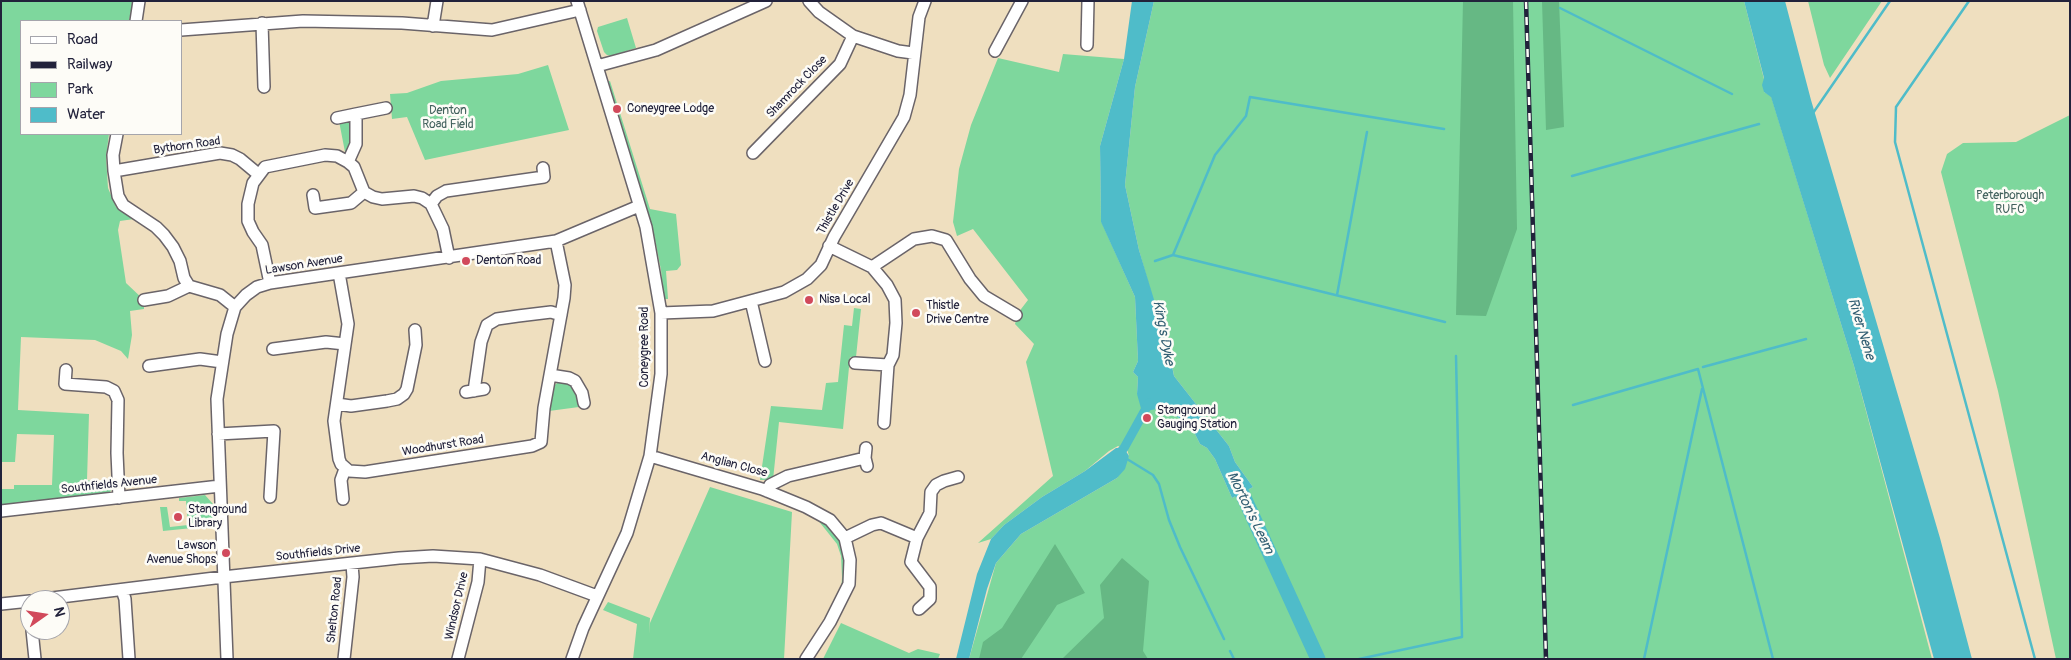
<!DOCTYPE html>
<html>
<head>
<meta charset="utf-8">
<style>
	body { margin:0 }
	#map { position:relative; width:2071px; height:660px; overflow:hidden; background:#efdfbf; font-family:Pangolin,sans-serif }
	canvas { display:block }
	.frame { position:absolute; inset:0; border:2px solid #22223b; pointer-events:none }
	.legend { position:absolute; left:20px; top:20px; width:162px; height:115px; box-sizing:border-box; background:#fdfcf7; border:1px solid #a5a5ac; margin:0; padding:6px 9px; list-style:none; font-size:15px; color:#22223b }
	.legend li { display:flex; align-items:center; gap:10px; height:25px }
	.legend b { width:25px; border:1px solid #a5a5ac }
	.north { position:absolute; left:20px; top:590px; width:50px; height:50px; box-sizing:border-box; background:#fdfcf7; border:1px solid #a5a5ac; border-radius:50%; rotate:77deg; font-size:14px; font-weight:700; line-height:20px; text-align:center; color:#22223b }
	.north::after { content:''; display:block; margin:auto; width:18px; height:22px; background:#d1495b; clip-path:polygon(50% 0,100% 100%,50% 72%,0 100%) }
</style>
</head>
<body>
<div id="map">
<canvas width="2071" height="660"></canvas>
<div class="frame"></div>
<ul class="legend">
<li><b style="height:6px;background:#fff"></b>Road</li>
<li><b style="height:6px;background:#22223b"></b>Railway</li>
<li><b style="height:14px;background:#7ed79d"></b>Park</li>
<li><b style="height:14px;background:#4fbcc9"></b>Water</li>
</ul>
<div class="north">N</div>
</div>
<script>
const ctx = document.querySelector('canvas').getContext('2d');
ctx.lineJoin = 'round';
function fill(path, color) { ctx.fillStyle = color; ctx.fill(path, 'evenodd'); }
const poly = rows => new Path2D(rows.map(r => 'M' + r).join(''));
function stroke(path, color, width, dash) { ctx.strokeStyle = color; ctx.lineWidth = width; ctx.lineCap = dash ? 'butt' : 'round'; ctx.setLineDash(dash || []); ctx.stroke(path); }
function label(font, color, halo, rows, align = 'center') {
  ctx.font = font + ' Pangolin,sans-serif'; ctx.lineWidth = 5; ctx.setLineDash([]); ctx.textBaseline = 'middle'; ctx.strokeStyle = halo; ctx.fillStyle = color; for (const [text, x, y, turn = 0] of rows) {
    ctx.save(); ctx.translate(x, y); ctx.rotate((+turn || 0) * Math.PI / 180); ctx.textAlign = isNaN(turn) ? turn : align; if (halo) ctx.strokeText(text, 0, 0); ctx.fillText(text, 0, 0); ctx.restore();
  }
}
fill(poly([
	[1,1,133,1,129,21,21,21,21,134,109,134,106,157,108,188,116,207,134,219,120,221,118,230,126,283,144,300,144,309,130,311,132,335,128,359,121,351,95,340,21,337,18,410,89,414,87,480,96,482,112,480,113,488,110,492,105,494,1,507,1,489,14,489,14,485,52,485,54,435,17,434,15,462,1,462],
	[1154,1,1744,1,1764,79,1764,92,1771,96,1854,366,1932,659,969,659,996,563,1021,534,1117,478,1129,456,1127,449,1118,446,1109,451,1085,471,1042,497,1004,525,991,539,978,543,1053,476,1026,362,1034,344,1015,324,1018,313,1028,300,973,229,957,236,953,222,959,169,971,125,998,58,1059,72,1063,54,1124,59,1100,146,1101,221,1135,297,1138,361,1133,372,1138,377,1137,394,1166,407,1193,430,1200,444,1207,448,1215,459,1232,498,1253,487,1235,462,1229,446,1174,376,1169,347,1162,331,1139,250,1125,185,1135,87],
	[1808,1,1882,1,1830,78,1824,65],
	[627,18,636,48,611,56,607,55,604,52,597,31,598,27],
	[548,65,569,130,425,160,407,117,392,119,390,94,407,93,441,81,518,74],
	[610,81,650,209,676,214,681,265,677,270,666,271,668,299,664,299,661,270,654,235,607,82],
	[2070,115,2070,659,2056,659,1998,391,1941,172,1947,154,1963,143,2016,142],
	[345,120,351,123,354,131,349,150,345,152,339,121],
	[854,308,861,309,856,357,850,357,843,429,779,422,773,480,760,480,771,406,822,410,826,383,838,382,844,325,852,326],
	[561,380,566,381,577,390,579,407,549,411,551,388],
	[710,487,792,512,784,659,633,659,637,624,603,610,608,602,650,618,649,634,650,623],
	[205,495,213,504,214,521,212,526,163,531,160,507,167,507,170,527,188,525,186,501,179,501,179,498],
	[820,516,842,541,848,571,841,594,842,577,841,556,837,544,817,519],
	[841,623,909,653,918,649,940,654,938,659,823,659]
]), '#7ed79d');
fill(poly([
	[1463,1,1513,1,1517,229,1486,316,1456,315],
	[1542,1,1559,1,1564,127,1546,130],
	[1055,544,1085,593,1057,605,1021,659,979,659,983,642,1002,628],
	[1122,558,1149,581,1143,651,1148,659,1062,659,1104,618,1100,585]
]), '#66b884');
fill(poly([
	[1132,1,1154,1,1135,87,1125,185,1139,250,1168,346,1174,376,1229,446,1235,462,1253,487,1232,498,1215,459,1207,448,1200,444,1193,430,1166,407,1142,412,1137,394,1138,377,1133,372,1138,361,1135,297,1101,222,1100,146,1124,59],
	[1744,1,1785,1,1811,100,1940,538,1972,659,1934,659,1854,366,1771,97,1764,92,1762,85,1764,78],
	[1116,448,1124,448,1129,456,1125,469,1117,478,1021,534,996,563,987,589,969,659,956,659,977,574,991,539,1004,525,1042,497,1085,471]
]), '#4fbcc9');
stroke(poly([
	[1969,1,1896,107,1895,142,2035,659],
	[1560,8,1732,94],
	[1813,113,1890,1],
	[1572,176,1759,124],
	[1173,255,1445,322],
	[1155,261,1173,255,1215,155,1246,116,1250,97,1444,129],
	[1337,295,1367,132],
	[1703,367,1806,339],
	[1573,405,1698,369,1773,659],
	[1127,459,1153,475,1159,484,1169,520,1180,547,1224,639],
	[1230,651,1234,659],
	[1359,659,1462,637,1456,356],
	[1644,659,1702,389]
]), '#4fbcc9', 2.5);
stroke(poly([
	[1117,456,1124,448,1149,403]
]), '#4fbcc9', 9);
stroke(poly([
	[1233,477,1242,493,1318,659]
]), '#4fbcc9', 15);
const minor = poly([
	[809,1,819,12,853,36,898,51,913,53],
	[136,21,139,1],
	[262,23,264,87],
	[433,26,437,1],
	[181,30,303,21,402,23,492,30,580,10],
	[1087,45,1088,1],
	[995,51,1022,1],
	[597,66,656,50,766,1],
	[337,118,356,114],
	[117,134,113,155,114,171,118,196,123,205,156,227,164,235,173,247,180,261,184,278,189,286,220,295,235,307],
	[753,153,840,64,853,36],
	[348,162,356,144,356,114,386,108],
	[114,171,220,153,232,155,240,159,258,174],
	[313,195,315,208,351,203,364,192],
	[431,204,437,196,446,191,544,177,543,168],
	[829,246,872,267,887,285,895,300,896,323,893,355,888,365],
	[872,267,914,239,932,236,946,240,970,279,984,296,1016,315],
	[339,273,348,324,334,421,339,459,341,464,349,471,365,472,532,446,541,442,544,408,564,298,565,285,556,241],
	[270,283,262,245,253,232,248,221,248,204,253,183,265,167,325,155,337,156,348,162,354,167,364,192,373,197,382,199,414,196,422,198,431,204,443,229,449,258],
	[144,300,168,296,189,286],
	[751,301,765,361],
	[661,313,713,311,784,292,807,279,821,265,834,237,904,117,910,95,919,17,925,1],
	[273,349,326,342,345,344],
	[855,363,888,365,884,423],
	[149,366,200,359,222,362],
	[66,370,65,384,106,387,114,391,118,400,117,453,119,498],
	[550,375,569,378,575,381,582,393,584,403],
	[474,391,481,342,487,325,497,319,518,316,551,312,561,315],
	[466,392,484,389],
	[337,404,351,406,387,401,397,399,404,394,407,389,416,345,415,330],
	[218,434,274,431,270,497],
	[866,448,865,458,867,466],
	[650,456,762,489,806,507,830,520,845,538,850,560,849,584,830,622,806,659],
	[767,491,770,485,788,476,865,458],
	[343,499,341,480,345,469],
	[1,511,220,486],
	[845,538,872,525,881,523,917,538],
	[122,590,125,599,129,659],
	[36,600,223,577,399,558,433,556,480,559,540,575,597,596],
	[1,604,30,601],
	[919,609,930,599,930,587,911,562,917,538,930,513,931,492,936,485,944,481,958,477],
	[32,630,35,659],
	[227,659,217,399,227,334,235,307,246,295,257,287,270,283,556,241,639,206],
	[344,659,353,577,352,564],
	[458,659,478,582,480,559],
	[572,659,583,628,627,533,650,456,661,374,661,313,646,227,577,1]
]);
stroke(minor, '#6a6469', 14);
stroke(minor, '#fff', 11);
const rail = poly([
	[1526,1,1546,659]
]);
stroke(rail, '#22223b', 4.5);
stroke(rail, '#fdfcf7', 2.5, [8]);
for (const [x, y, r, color] of [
	[617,109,5,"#d1495b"],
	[466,261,5,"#d1495b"],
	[809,300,5,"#d1495b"],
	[916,313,5,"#d1495b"],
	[1147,418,5,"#d1495b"],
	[178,517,5,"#d1495b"],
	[226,553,5,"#d1495b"]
]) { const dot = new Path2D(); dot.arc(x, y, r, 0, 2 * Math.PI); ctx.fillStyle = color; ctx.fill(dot); stroke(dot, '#fdfcf7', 2); }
label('12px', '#22223b', '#fdfcf7', [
	["Shamrock Close",797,87,-46],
	["Bythorn Road",187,146,-8],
	["Thistle Drive",836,207,-60],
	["Lawson Avenue",304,265,-9],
	["Coneygree Road",645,347,-90],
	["Woodhurst Road",443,446,-9],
	["Anglian Close",734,465,15],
	["Southfields Avenue",109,485,-6],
	["Southfields Drive",318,553,-6],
	["Windsor Drive",457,606,-77],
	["Shelton Road",335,610,-84]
]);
label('12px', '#22223b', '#fdfcf7', [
	["Coneygree Lodge",627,109],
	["Denton Road",476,261],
	["Nisa Local",819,300],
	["Thistle",926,306],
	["Drive Centre",926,320],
	["Stanground",1157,411],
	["Gauging Station",1157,425],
	["Stanground",188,510],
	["Library",188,524],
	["Lawson",216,546,"right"],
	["Avenue Shops",216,560,"right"]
], 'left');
label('12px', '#42615d', '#fdfcf7', [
	["Denton",448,111],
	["Road Field",448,125],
	["Peterborough",2010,196],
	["RUFC",2010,210]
]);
label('italic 14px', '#346074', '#fdfcf7', [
	["River Nene",1861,329,73],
	["King's Dyke",1163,333,79],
	["Morton's Leam",1250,513,64]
]);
</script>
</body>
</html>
